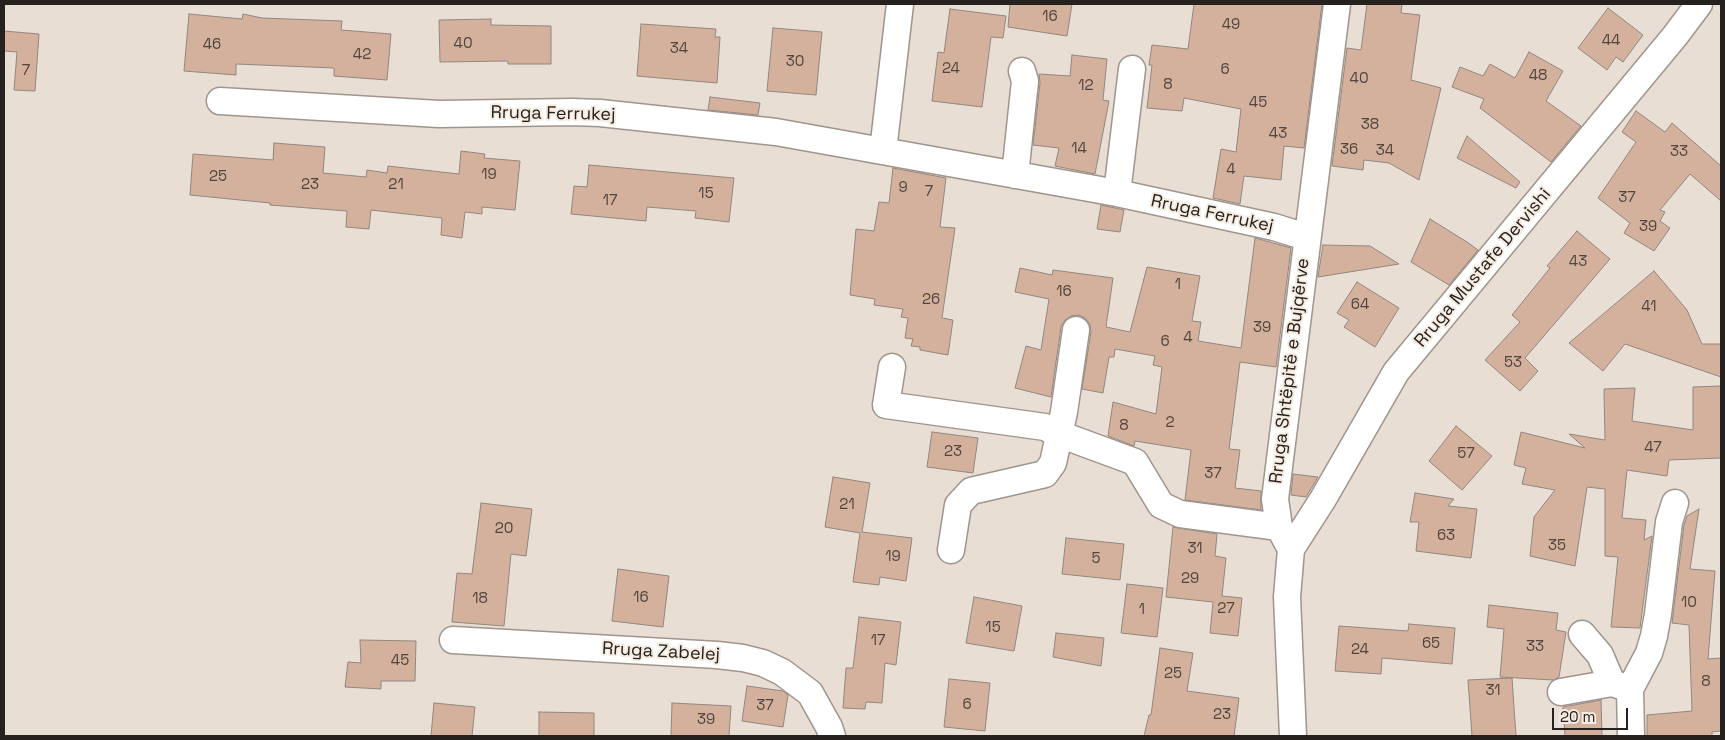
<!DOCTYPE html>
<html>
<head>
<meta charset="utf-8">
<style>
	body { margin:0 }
	#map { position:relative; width:1725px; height:740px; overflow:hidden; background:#e9ded4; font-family:"Space Grotesk",sans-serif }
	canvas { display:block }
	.frame { position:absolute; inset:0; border:5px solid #25211e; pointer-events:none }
	.scale { position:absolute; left:1552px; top:708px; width:76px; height:22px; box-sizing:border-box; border:2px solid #25211e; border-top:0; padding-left:6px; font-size:15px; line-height:18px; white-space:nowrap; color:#25211e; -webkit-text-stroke:4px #f6ebe1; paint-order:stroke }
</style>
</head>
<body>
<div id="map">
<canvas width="1725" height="740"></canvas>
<div class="frame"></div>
<div class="scale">20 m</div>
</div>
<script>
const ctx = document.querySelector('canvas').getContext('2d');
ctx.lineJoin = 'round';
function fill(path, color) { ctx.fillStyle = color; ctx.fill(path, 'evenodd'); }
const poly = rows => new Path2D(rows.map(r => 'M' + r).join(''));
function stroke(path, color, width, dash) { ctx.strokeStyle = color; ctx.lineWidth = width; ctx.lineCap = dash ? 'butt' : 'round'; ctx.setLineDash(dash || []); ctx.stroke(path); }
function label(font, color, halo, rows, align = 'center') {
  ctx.font = font + ' "Space Grotesk",sans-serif'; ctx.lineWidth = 4; ctx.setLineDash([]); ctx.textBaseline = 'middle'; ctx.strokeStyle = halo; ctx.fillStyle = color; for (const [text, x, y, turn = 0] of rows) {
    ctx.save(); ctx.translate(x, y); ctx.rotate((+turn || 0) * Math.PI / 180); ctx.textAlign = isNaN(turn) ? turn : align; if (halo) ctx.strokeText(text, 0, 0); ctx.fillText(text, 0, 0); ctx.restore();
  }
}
const building = poly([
	[1010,4,1072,4,1067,36,1008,27,1010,4],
	[1194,4,1322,4,1304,148,1284,146,1281,180,1244,176,1240,204,1213,198,1221,149,1236,152,1241,109,1184,98,1182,111,1147,108,1152,65,1149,65,1152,45,1188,49,1194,4],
	[1367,4,1402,4,1401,13,1420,15,1411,80,1441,88,1419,180,1389,163,1364,160,1363,170,1332,166,1347,48,1361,50,1367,4],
	[1608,8,1643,35,1623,62,1616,57,1607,70,1578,48,1608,8],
	[950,9,1006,16,1003,38,991,37,982,107,932,101,938,52,944,53,950,9],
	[189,14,242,19,243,14,262,18,342,21,341,30,391,34,387,80,334,76,334,68,236,64,236,75,184,71,189,14],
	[491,19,491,25,551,26,551,64,508,64,508,61,440,62,439,20,491,19],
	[641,24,716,29,715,37,720,37,717,83,637,76,641,24],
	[773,28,822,32,816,95,767,91,773,28],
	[4,31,39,34,35,91,14,90,17,52,4,51,4,31],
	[1529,52,1563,71,1546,101,1581,126,1551,162,1480,108,1484,99,1452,87,1460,67,1483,76,1490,64,1515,78,1529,52],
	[1072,55,1107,59,1103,100,1109,101,1095,174,1055,166,1059,148,1033,145,1040,83,1039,74,1070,76,1072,55],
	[710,97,760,103,758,115,708,110,710,97],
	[1636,111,1665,132,1672,123,1721,166,1721,201,1690,174,1660,210,1665,212,1660,221,1670,228,1654,251,1624,233,1630,223,1598,198,1636,142,1622,132,1636,111],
	[1467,136,1520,182,1516,188,1457,158,1467,136],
	[274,143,325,147,323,173,366,177,367,170,387,173,388,166,459,174,461,151,485,154,484,158,520,161,515,210,482,207,482,214,465,212,462,238,441,235,442,218,371,210,369,229,346,227,347,211,270,205,270,203,190,195,193,154,273,160,274,143],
	[589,165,734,178,729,222,695,218,696,211,647,207,646,221,571,214,574,186,587,187,589,165],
	[893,168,946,178,940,227,955,228,942,318,953,320,948,355,920,350,920,347,911,346,913,339,905,338,908,318,901,317,903,309,874,305,875,299,850,295,856,229,874,231,879,202,889,203,893,168],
	[1101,205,1124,210,1120,232,1097,229,1101,205],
	[1430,219,1467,242,1478,250,1449,285,1411,262,1430,219],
	[1577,231,1610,259,1525,358,1538,371,1520,391,1485,360,1520,322,1512,315,1550,268,1547,266,1577,231],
	[1255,238,1291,248,1276,367,1240,362,1229,449,1240,450,1235,488,1261,491,1261,510,1185,500,1191,450,1135,441,1134,446,1108,436,1113,402,1156,414,1162,367,1153,365,1155,356,1115,349,1114,357,1109,357,1103,393,1082,389,1091,332,1090,324,1085,318,1079,315,1071,316,1065,320,1061,327,1051,397,1015,388,1026,346,1041,350,1049,299,1015,292,1020,268,1052,275,1053,270,1113,278,1106,327,1130,332,1147,267,1200,276,1192,321,1201,322,1198,341,1241,348,1255,238],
	[1323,245,1370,246,1399,264,1318,277,1323,245],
	[1654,271,1687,310,1702,344,1721,344,1721,377,1625,344,1603,371,1569,343,1654,271],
	[1357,282,1399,308,1375,347,1344,327,1349,320,1337,313,1357,282],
	[1721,386,1721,458,1669,460,1667,476,1627,470,1622,518,1646,520,1644,540,1652,536,1640,628,1611,627,1618,557,1605,556,1605,489,1587,487,1575,566,1530,556,1534,517,1555,490,1522,484,1526,468,1514,465,1521,432,1585,448,1569,434,1605,440,1604,389,1635,388,1632,421,1693,430,1693,387,1721,386],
	[1456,426,1492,456,1462,490,1429,461,1456,426],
	[932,432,978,438,973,473,927,467,932,432],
	[1293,474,1318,477,1306,497,1291,495,1293,474],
	[833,477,870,483,862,532,912,538,906,581,880,577,879,585,853,582,860,533,825,527,833,477],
	[1415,493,1454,499,1448,506,1477,509,1471,558,1416,551,1419,522,1410,522,1415,493],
	[481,503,532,509,526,556,511,554,504,626,452,622,457,573,472,574,481,503],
	[1699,509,1690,569,1715,571,1708,659,1721,658,1721,731,1712,732,1712,736,1647,736,1647,715,1692,711,1689,625,1672,623,1684,525,1687,516,1699,509],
	[1173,527,1217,534,1215,556,1226,558,1222,596,1242,598,1238,636,1210,633,1213,602,1166,597,1173,527],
	[1066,538,1124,544,1120,580,1062,574,1066,538],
	[618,569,669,576,663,627,612,621,618,569],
	[1127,584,1163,588,1157,637,1121,633,1127,584],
	[974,597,1022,606,1014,651,966,643,974,597],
	[1489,605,1558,613,1556,630,1566,632,1559,677,1553,680,1500,677,1504,629,1487,627,1489,605],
	[859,617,901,622,896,665,885,663,882,703,866,702,865,709,843,708,846,668,853,668,859,617],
	[1409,624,1455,628,1452,664,1382,658,1381,674,1335,671,1339,626,1408,631,1409,624],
	[1056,633,1104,638,1101,666,1053,657,1056,633],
	[360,640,416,641,415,681,381,681,381,689,345,687,348,662,361,663,360,640],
	[1160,648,1193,653,1187,691,1239,698,1234,736,1144,736,1149,715,1151,715,1160,648],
	[1512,678,1516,736,1472,736,1468,680,1512,678],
	[949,679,990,683,985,731,944,727,949,679],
	[747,686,783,691,788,695,783,727,742,721,747,686],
	[1601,700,1602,736,1565,736,1563,707,1601,700],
	[434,703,475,707,472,736,431,736,434,703],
	[672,703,731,706,729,736,671,736,672,703],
	[539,712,594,713,594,736,539,736,539,712]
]);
fill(building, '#d4b19d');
stroke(building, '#92867f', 1);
const street = poly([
	[220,101,439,114,572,112,600,113,776,132,1117,193,1274,227,1306,237],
	[883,151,900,4],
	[1015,175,1025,81,1022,71],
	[1117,193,1132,69],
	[892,367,886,405,1045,427,1059,434,1135,462,1161,505,1180,514,1279,527],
	[1291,549,1323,499,1396,372,1675,36,1699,4],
	[951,550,958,505,971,491,1045,474,1053,463,1064,412,1076,330],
	[1582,634,1600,655,1612,683],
	[453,640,717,655,743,658,763,663,782,672,810,693,829,727,832,736],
	[1561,692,1612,683,1630,689],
	[1293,736,1287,597,1291,549,1279,527,1275,499,1337,4],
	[1631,736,1630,689,1649,653,1654,636,1658,614,1669,522,1675,503]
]);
stroke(street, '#9f958c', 29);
stroke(street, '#fff', 26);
label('15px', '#51453e', null, [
	["16",1050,17],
	["49",1231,25],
	["44",1611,41],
	["40",463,44],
	["46",212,45],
	["34",679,49],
	["42",362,55],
	["30",795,62],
	["24",951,69],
	["6",1225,70],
	["7",26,71],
	["48",1538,76],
	["40",1359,79],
	["8",1168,85],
	["12",1086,86],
	["45",1258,103],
	["38",1370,125],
	["43",1278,134],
	["14",1079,149],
	["36",1349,150],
	["34",1385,151],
	["33",1679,152],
	["4",1231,170],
	["19",489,175],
	["25",218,177],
	["23",310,185],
	["21",396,185],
	["9",903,188],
	["7",929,192],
	["15",706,194],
	["37",1627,198],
	["17",610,201],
	["39",1648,227],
	["43",1578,262],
	["1",1178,285],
	["16",1064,292],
	["26",931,300],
	["64",1360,305],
	["41",1649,307],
	["39",1262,328],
	["4",1188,338],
	["6",1165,342],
	["53",1513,363],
	["2",1170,423],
	["8",1124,426],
	["47",1653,448],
	["23",953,452],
	["57",1466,454],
	["37",1213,474],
	["21",847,505],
	["20",504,529],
	["63",1446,536],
	["35",1557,546],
	["31",1195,549],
	["19",893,557],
	["5",1096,559],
	["29",1190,579],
	["16",641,598],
	["18",480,599],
	["10",1689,603],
	["27",1226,609],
	["1",1142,610],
	["15",993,628],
	["17",878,641],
	["65",1431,644],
	["33",1535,647],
	["24",1360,650],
	["45",400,661],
	["25",1173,674],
	["8",1706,682],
	["31",1493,691],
	["6",967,705],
	["37",765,706],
	["23",1222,715],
	["39",706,720]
]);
label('18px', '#25211e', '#f6ebe1', [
	["Rruga Ferrukej",553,114,1],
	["Rruga Ferrukej",1212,214,12],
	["Rruga Mustafe Dervishi",1483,268,-50],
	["Rruga Shtëpitë e Bujqërve",1290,371,-83],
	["Rruga Zabelej",661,652,3]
]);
</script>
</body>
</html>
